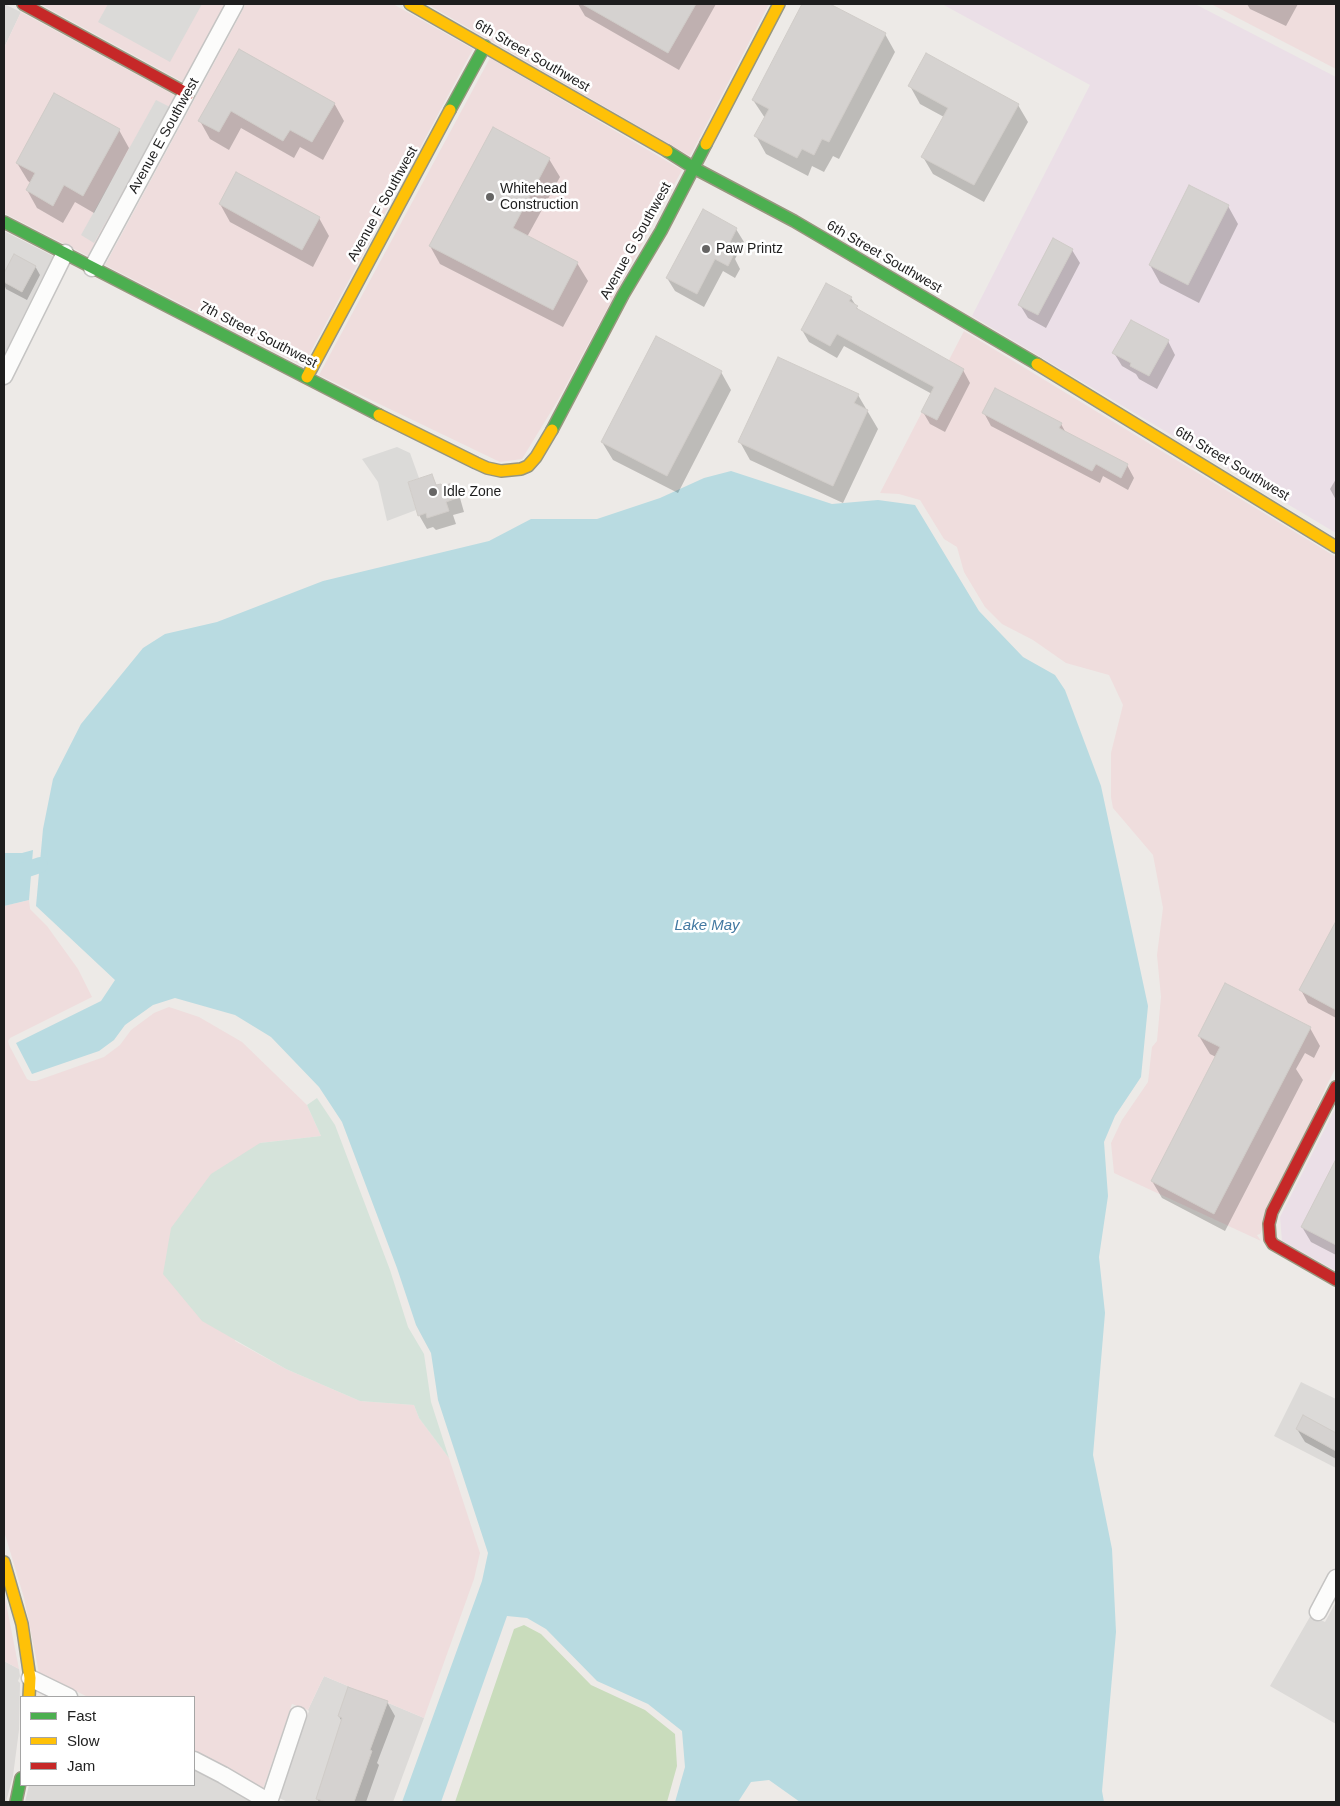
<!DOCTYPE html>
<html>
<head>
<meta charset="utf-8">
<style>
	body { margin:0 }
	#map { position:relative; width:1340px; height:1806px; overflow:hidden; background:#edeae7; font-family:Arial,sans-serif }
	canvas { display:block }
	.frame { position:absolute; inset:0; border:5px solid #1e1e1e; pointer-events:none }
	.legend { position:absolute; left:20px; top:1696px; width:175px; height:90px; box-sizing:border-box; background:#fff; border:1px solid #a5a5a5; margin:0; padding:6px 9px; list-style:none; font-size:15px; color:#1e1e1e }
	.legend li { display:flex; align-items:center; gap:10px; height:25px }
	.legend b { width:25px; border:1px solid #a5a5a5 }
</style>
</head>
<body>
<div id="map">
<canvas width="1340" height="1806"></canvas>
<div class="frame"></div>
<ul class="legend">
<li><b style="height:6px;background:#4caf50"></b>Fast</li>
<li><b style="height:6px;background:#ffc107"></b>Slow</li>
<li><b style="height:6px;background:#c62828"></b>Jam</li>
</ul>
</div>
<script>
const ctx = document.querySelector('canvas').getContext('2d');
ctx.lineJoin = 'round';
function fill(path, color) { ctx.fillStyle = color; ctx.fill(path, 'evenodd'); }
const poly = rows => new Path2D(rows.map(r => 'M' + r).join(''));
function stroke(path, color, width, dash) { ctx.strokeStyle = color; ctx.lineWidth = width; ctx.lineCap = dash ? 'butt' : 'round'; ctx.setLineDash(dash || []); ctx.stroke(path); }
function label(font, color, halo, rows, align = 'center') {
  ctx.font = font + ' Arial,sans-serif'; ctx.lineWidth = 5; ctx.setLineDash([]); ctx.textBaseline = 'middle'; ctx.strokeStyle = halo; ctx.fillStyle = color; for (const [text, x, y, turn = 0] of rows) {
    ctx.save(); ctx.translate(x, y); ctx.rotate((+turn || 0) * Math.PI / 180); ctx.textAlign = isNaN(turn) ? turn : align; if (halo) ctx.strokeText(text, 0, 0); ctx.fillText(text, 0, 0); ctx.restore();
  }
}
fill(poly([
	[4,4,21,12,4,48],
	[4,231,53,256,4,355],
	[1301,1382,1336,1399,1336,1468,1274,1436],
	[1336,1602,1336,1724,1270,1686,1311,1615,1325,1622],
	[4,1661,19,1669,20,1676,18,1681,20,1683,19,1730,13,1776,6,1802,4,1802],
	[324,1676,424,1718,393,1802,288,1802,279,1798,309,1711,308,1710],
	[194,1769,253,1802,25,1802,29,1785,194,1785]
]), '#dcdad8');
fill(poly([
	[40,4,225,4,183,82],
	[246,4,393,4,473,49,303,366,105,265],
	[427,4,769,4,690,156],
	[1211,4,1336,4,1336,69],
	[21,12,176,96,88,256,4,213,4,48],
	[490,58,682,170,558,400,522,459,500,462,319,375],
	[964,331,1336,557,1336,1067,1326,1087,1260,1234,1257,1235,1261,1241,1114,1173,1111,1143,1122,1120,1148,1082,1152,1047,1157,1041,1161,997,1157,955,1163,908,1153,855,1113,808,1111,797,1111,753,1123,705,1109,675,1066,663,1033,640,1002,624,985,607,964,572,957,547,944,539,920,500,899,494,880,493],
	[29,900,30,909,47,926,78,969,92,997,10,1038,8,1041,9,1045,27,1079,31,1081,36,1081,104,1057,120,1045,131,1030,154,1013,169,1007,199,1017,242,1042,307,1105,321,1136,260,1143,235,1341,286,1369,360,1401,414,1405,419,1418,449,1458,480,1553,474,1579,424,1718,324,1676,308,1710,292,1704,263,1789,227,1767,194,1751,194,1697,88,1697,39,1673,24,1598,4,1531,4,906],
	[4,1593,19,1669,4,1661]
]), '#efdddd');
fill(poly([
	[942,4,1195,4,1336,77,1336,533,972,316,1090,85],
	[1336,1107,1336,1271,1282,1241,1280,1217]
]), '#ebdfe7');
fill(poly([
	[108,4,202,4,170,62,98,22],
	[156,100,170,107,94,243,81,235],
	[397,447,410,453,419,478,408,482,416,510,387,521,378,482,362,459]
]), '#dbdad8');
fill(poly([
	[524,1625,541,1634,591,1685,645,1710,675,1734,677,1766,667,1802,455,1802,514,1629]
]), '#c9dcbc');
fill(poly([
	[317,1098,335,1125,390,1270,408,1327,424,1354,431,1402,449,1458,419,1418,414,1405,360,1401,286,1369,202,1321,163,1274,171,1228,211,1174,260,1143,321,1136,307,1105]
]), '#d5e3da');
fill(poly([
	[731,471,832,504,878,500,915,505,979,611,1023,657,1055,675,1065,690,1101,786,1148,1006,1141,1077,1115,1116,1104,1142,1108,1196,1099,1257,1105,1313,1093,1455,1112,1549,1116,1632,1102,1791,1104,1802,800,1802,769,1780,751,1782,738,1802,675,1802,685,1767,682,1731,648,1704,597,1681,546,1629,527,1618,507,1616,441,1802,402,1802,482,1581,488,1553,438,1400,431,1353,416,1325,397,1268,342,1122,319,1087,271,1037,235,1015,175,998,153,1005,125,1025,114,1040,99,1051,32,1074,16,1043,101,1001,115,980,36,906,43,829,53,779,81,724,143,648,165,634,217,622,323,581,489,541,531,519,597,519,660,498,704,478],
	[33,850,29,900,4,906,4,853,22,853]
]), '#b9dbe1');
fill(poly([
	[578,4,716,4,679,70,585,16],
	[804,4,827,4,885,34,895,52,839,159,833,156,824,172,812,166,808,176,766,154,756,136,765,118,753,100],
	[1247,4,1298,4,1286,26,1250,9],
	[240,50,334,103,344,121,323,160,300,147,294,158,241,128,229,150,210,139,200,121],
	[910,86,1018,105,1028,122,984,202,933,174,923,157,944,117,920,104],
	[119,130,129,148,94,213,75,202,63,223,37,208,27,190,31,183,28,181,17,163],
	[549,159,560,177,527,237,577,263,588,281,563,327,440,264,430,246],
	[220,204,319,218,329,236,313,267,230,222],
	[1228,206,1238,224,1199,303,1160,283,1150,265],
	[736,229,744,242,735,259,740,269,735,278,723,271,704,307,675,291,667,278],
	[1072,250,1080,263,1046,328,1028,318,1020,305],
	[14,256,35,266,40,275,27,300,6,289,4,284,4,275],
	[851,298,860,312,963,370,970,383,945,432,930,424,923,412,932,394,844,346,837,358,809,342,802,330],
	[1168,341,1175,355,1157,389,1139,379,1136,374,1122,366,1114,353],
	[721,372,731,390,678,493,613,460,602,442],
	[858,395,878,429,843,503,750,460,740,442],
	[984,413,1061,424,1066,433,1127,465,1134,478,1128,490,1103,476,1100,483,991,426],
	[432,476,437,486,442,488,452,484,460,498,464,512,453,515,456,524,436,530,433,527,427,529,419,515],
	[1336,479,1336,500,1330,489],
	[1336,923,1336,1018,1308,1003,1301,990],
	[1310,1028,1320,1046,1314,1058,1305,1053,1296,1069,1303,1080,1225,1231,1162,1198,1152,1181,1216,1057,1210,1054,1199,1036],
	[1336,1162,1336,1255,1311,1242,1302,1227],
	[1304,1416,1336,1434,1336,1459,1305,1442,1297,1429],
	[387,1702,395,1716,377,1763,379,1765,366,1802,319,1802,317,1798,342,1722,339,1716]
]), '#0003');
stroke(poly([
	[4,877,40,865]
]), '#b9dbe1', 16);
const building = poly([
	[582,4,696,4,668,53,582,4],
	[802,4,830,4,886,33,829,142,822,139,814,155,802,149,797,158,754,136,769,109,752,100,802,4],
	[239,49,335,103,312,142,290,130,283,141,231,111,219,132,198,121,239,49],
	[926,53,1019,104,974,185,921,157,948,108,908,86,926,53],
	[54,93,120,129,83,196,64,185,53,206,26,190,35,173,16,163,54,93],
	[493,127,550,158,513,228,578,262,553,310,429,246,493,127],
	[236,172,320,217,302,250,219,204,236,172],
	[1189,185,1229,205,1188,285,1149,265,1189,185],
	[703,209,737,228,726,250,734,254,728,266,715,259,697,294,666,278,703,209],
	[1053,238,1073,249,1038,315,1018,305,1053,238],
	[14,254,36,266,22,292,4,282,4,273,14,254],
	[826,283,852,297,849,301,858,306,856,308,964,369,937,420,921,412,934,387,837,334,830,346,801,330,826,283],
	[1131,320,1169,340,1149,376,1130,366,1131,363,1112,353,1131,320],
	[656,336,722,371,667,476,601,442,656,336],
	[778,357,859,394,854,403,868,410,833,486,738,442,778,357],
	[995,388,1062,423,1059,428,1128,464,1121,478,1096,464,1092,471,982,413,995,388],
	[432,474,436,485,441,484,442,486,453,483,457,498,446,502,449,511,427,518,426,513,418,516,408,482,432,474],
	[1336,921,1336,1010,1299,990,1336,921],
	[1225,983,1311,1027,1214,1214,1151,1181,1220,1047,1198,1036,1225,983],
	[1336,1159,1336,1245,1301,1227,1336,1159],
	[1303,1415,1336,1433,1336,1451,1296,1429,1303,1415],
	[348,1687,388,1701,370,1750,372,1751,354,1802,327,1802,316,1799,342,1718,338,1716,348,1687]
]);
fill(building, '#d5d2d0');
stroke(building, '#d0ccc8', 1);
const street = poly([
	[92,268,235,4],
	[4,376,65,253],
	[1318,1612,1336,1578],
	[30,1678,69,1697],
	[194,1760,223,1775,269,1802,298,1715]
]);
const fast = poly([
	[450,110,485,46],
	[667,151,694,168,794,221,1037,364],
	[4,222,379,415],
	[552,430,623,295,661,231,706,144],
	[16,1802,21,1778]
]);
const slow = poly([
	[410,4,667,151],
	[706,144,779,4],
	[1037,364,1336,547],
	[307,377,450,110],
	[379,415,476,463,487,468,501,471,521,469,528,466,536,457,552,430],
	[4,1562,22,1624,30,1678,29,1697]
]);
const jam = poly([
	[23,4,188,94],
	[1336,1087,1272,1212,1269,1224,1270,1239,1273,1244,1336,1280]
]);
stroke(street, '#c5c4c3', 19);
stroke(fast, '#97967e', 14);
stroke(slow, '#97967e', 14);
stroke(jam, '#97967e', 14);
stroke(street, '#fcfcfb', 16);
stroke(fast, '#4caf50', 11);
stroke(slow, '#ffc107', 11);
stroke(jam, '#c62828', 11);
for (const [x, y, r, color] of [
	[490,197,5,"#666564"],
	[706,249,5,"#666564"],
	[433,492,5,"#666564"]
]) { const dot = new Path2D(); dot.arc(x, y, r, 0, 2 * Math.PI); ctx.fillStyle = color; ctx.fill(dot); stroke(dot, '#fff', 2); }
label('14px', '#1e1e1e', '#fff', [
	["6th Street Southwest",532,56,30],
	["Avenue E Southwest",164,136,-61],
	["Avenue F Southwest",383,204,-61],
	["Avenue G Southwest",636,241,-61],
	["6th Street Southwest",884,257,30],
	["7th Street Southwest",258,335,27],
	["6th Street Southwest",1232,464,31]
]);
label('14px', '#1e1e1e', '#fff', [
	["Whitehead",500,189],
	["Construction",500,205],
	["Paw Printz",716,249],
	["Idle Zone",443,492]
], 'left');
label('italic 15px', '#4278a1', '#fff', [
	["Lake May",707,926]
]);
</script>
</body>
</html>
